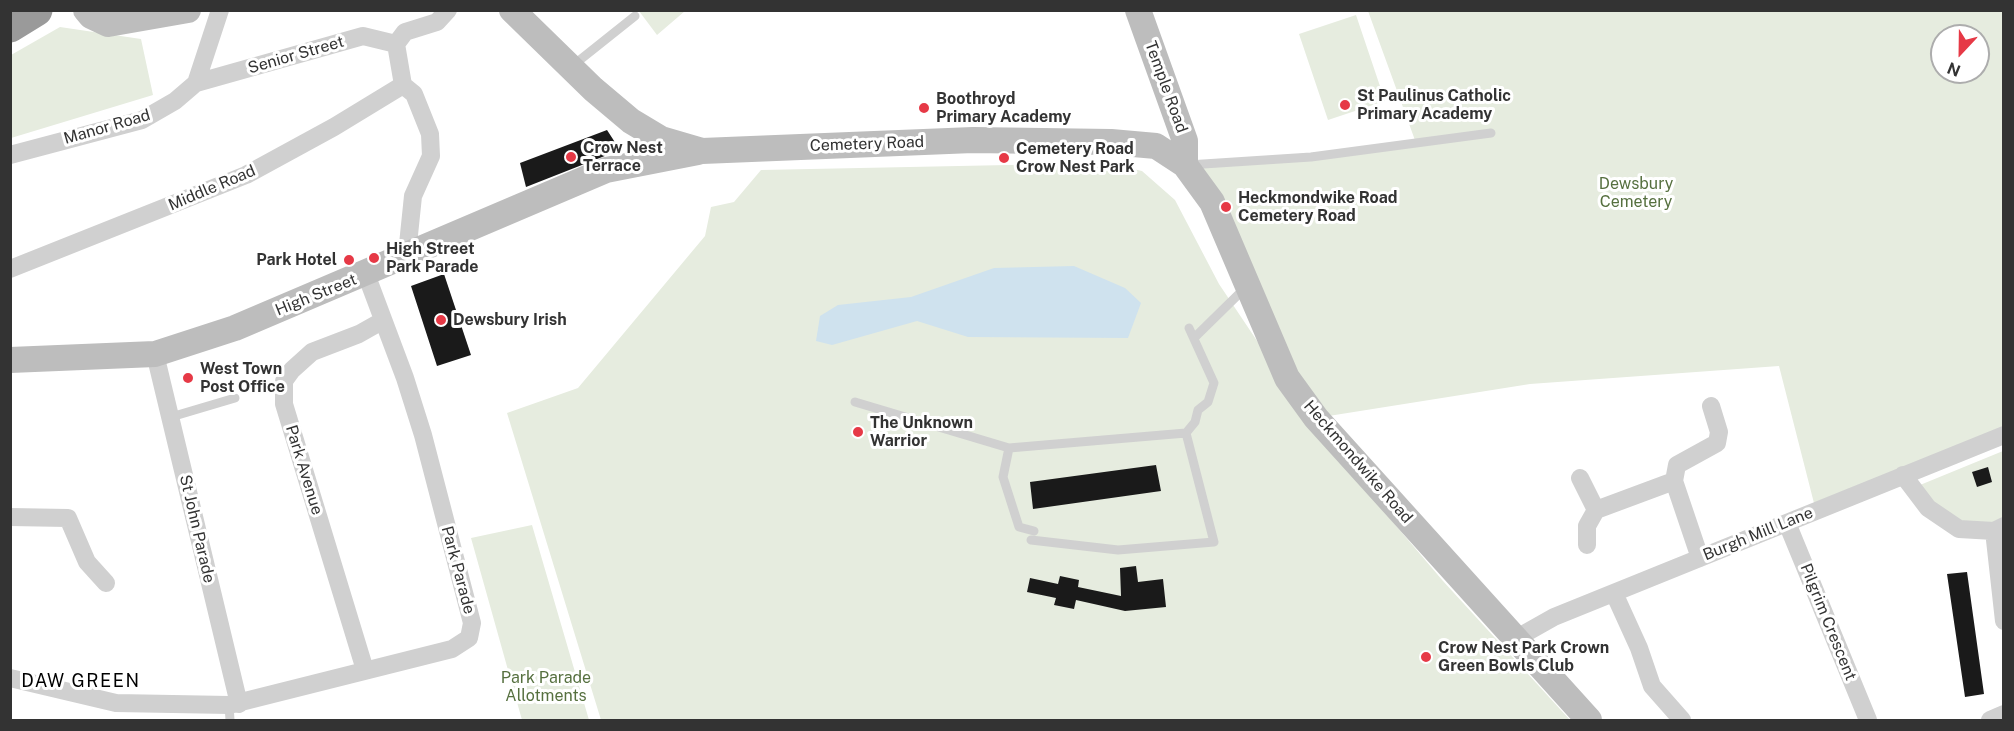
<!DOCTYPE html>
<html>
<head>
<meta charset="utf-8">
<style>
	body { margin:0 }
	#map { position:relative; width:2014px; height:731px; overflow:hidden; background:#fff; font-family:"Public Sans",sans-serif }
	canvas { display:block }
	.frame { position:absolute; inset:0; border:12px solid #333; pointer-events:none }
	.north { position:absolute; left:1930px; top:24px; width:60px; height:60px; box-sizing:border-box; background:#fff; border:2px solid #adadad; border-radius:50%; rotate:202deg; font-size:16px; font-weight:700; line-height:24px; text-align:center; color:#333 }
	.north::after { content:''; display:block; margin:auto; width:21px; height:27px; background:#e63946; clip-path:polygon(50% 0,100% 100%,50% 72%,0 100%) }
</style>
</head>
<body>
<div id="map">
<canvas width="2014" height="731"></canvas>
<div class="frame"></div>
<div class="north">N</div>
</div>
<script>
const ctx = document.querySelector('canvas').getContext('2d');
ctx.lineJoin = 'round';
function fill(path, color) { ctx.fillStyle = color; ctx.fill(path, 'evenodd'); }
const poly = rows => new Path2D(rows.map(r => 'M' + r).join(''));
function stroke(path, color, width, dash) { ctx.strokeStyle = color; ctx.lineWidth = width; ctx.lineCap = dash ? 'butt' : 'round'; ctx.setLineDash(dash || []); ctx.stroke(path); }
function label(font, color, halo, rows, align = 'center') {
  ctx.font = font + ' "Public Sans",sans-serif'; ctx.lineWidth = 6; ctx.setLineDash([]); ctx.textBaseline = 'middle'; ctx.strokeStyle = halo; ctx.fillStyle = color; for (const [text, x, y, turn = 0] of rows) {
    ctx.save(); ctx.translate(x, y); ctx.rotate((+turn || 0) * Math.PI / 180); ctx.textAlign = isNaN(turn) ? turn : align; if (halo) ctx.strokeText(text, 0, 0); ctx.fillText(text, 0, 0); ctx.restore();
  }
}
fill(poly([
	[639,11,685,11,657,35],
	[1368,11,2003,11,2003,435,1816,511,1779,366,1530,384,1316,418,1185,165,1416,143],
	[1942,36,1978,36,1978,72,1942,72],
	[1356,15,1385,101,1328,120,1299,34],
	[60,27,141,39,153,95,11,138,11,55],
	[1107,163,1142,171,1175,200,1219,284,1324,441,1443,581,1570,720,601,720,507,413,578,388,705,236,711,207,734,202,761,170],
	[2003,451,2003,520,1999,523,1962,523,1931,501,1920,485],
	[532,525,589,720,522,720,471,538]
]), '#e6ecdf');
fill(poly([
	[1074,266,1125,288,1141,303,1128,338,968,337,917,321,832,345,816,341,820,316,838,305,911,297,994,268]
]), '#cfe2ee');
fill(poly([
	[607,130,620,150,526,187,520,163],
	[444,274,471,355,437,366,411,286],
	[1156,465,1161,491,1033,509,1030,482],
	[1988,467,1992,482,1977,487,1972,472],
	[1136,566,1138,582,1163,579,1166,607,1125,611,1076,600,1074,609,1054,605,1056,598,1027,592,1030,578,1058,584,1060,576,1079,580,1078,587,1121,596,1120,568],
	[1967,572,1984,694,1965,697,1947,574]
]), '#1a1a1a');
stroke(poly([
	[571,67,635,16],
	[1188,165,1311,157,1491,133],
	[1194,338,1246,287],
	[855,402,1009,448],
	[171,417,235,398],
	[1186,433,1195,422,1198,410,1208,402,1214,383,1189,328],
	[1031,540,1118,550,1214,542,1186,433,1009,448,1003,477,1019,527,1034,531],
	[229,705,230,720]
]), '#d0d0d0', 9);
stroke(poly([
	[196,83,220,10],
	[10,155,142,120,175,101,196,83,363,36,396,44],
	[407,254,413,196,431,156,430,134,414,94,403,85,396,44,405,32,437,22,448,10],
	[10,269,246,175,334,127,403,85],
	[155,354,239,704],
	[1903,475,1928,508,1959,529,1994,531,2004,526],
	[1580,478,1596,510],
	[1674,481,1677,465,1717,443,1719,432,1711,406],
	[10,517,68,518,87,562,106,583],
	[1787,523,1868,720],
	[1994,531,2004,621],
	[1587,545,1587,526,1596,510,1674,481,1700,558],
	[1614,593,1639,648,1652,686,1682,720],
	[1515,639,1554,617,2004,435],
	[365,670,284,404,284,381,292,370,312,352,359,334,382,321],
	[10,678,116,703,229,705,452,649,469,638,472,623,423,435,405,378,366,274],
	[1990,720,2004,714]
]), '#d0d0d0', 18);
stroke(poly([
	[86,10,91,16,108,24,188,10],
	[512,10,593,89,631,121,661,139,702,151,973,140,1111,142,1156,146,1185,165,1212,202,1287,378,1316,418,1589,720],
	[1138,10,1185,141,1185,165],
	[10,360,155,354,235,328,606,170,698,152]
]), '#bdbdbd', 26);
stroke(poly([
	[10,26,36,10]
]), '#9a9a9a', 33);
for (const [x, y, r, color] of [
	[1345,105,6,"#e63946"],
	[924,108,6,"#e63946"],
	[571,157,6,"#e63946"],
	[1004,158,6,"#e63946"],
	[1226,207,6,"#e63946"],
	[374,258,6,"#e63946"],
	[349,260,6,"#e63946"],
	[441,320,6,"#e63946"],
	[188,378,6,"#e63946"],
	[858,432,6,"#e63946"],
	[1426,657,6,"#e63946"]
]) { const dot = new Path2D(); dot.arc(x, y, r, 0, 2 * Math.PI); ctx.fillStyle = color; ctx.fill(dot); stroke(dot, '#fff', 2); }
label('16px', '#333', '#fff', [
	["Senior Street",296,55,-16],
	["Temple Road",1166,87,70],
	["Manor Road",107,127,-16],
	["Cemetery Road",867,144,-2],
	["Middle Road",212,188,-23],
	["High Street",316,295,-22],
	["Heckmondwike Road",1358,462,49],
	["Park Avenue",304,470,73],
	["St John Parade",197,529,77],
	["Burgh Mill Lane",1758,534,-22],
	["Park Parade",458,570,75],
	["Pilgrim Crescent",1828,622,68]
]);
label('bold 16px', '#333', '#fff', [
	["St Paulinus Catholic",1357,96],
	["Primary Academy",1357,114],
	["Boothroyd",936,99],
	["Primary Academy",936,117],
	["Crow Nest",583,148],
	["Terrace",583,166],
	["Cemetery Road",1016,149],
	["Crow Nest Park",1016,167],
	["Heckmondwike Road",1238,198],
	["Cemetery Road",1238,216],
	["High Street",386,249],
	["Park Parade",386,267],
	["Park Hotel",337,260,"right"],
	["Dewsbury Irish",453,320],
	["West Town",200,369],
	["Post Office",200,387],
	["The Unknown",870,423],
	["Warrior",870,441],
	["Crow Nest Park Crown",1438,648],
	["Green Bowls Club",1438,666]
], 'left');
label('16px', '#56703f', '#fff', [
	["Dewsbury",1636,184],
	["Cemetery",1636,202],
	["Park Parade",546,678],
	["Allotments",546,696]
]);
ctx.letterSpacing = '1.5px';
label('18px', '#000', '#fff', [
	["DAW GREEN",81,681]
]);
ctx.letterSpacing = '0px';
</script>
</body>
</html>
